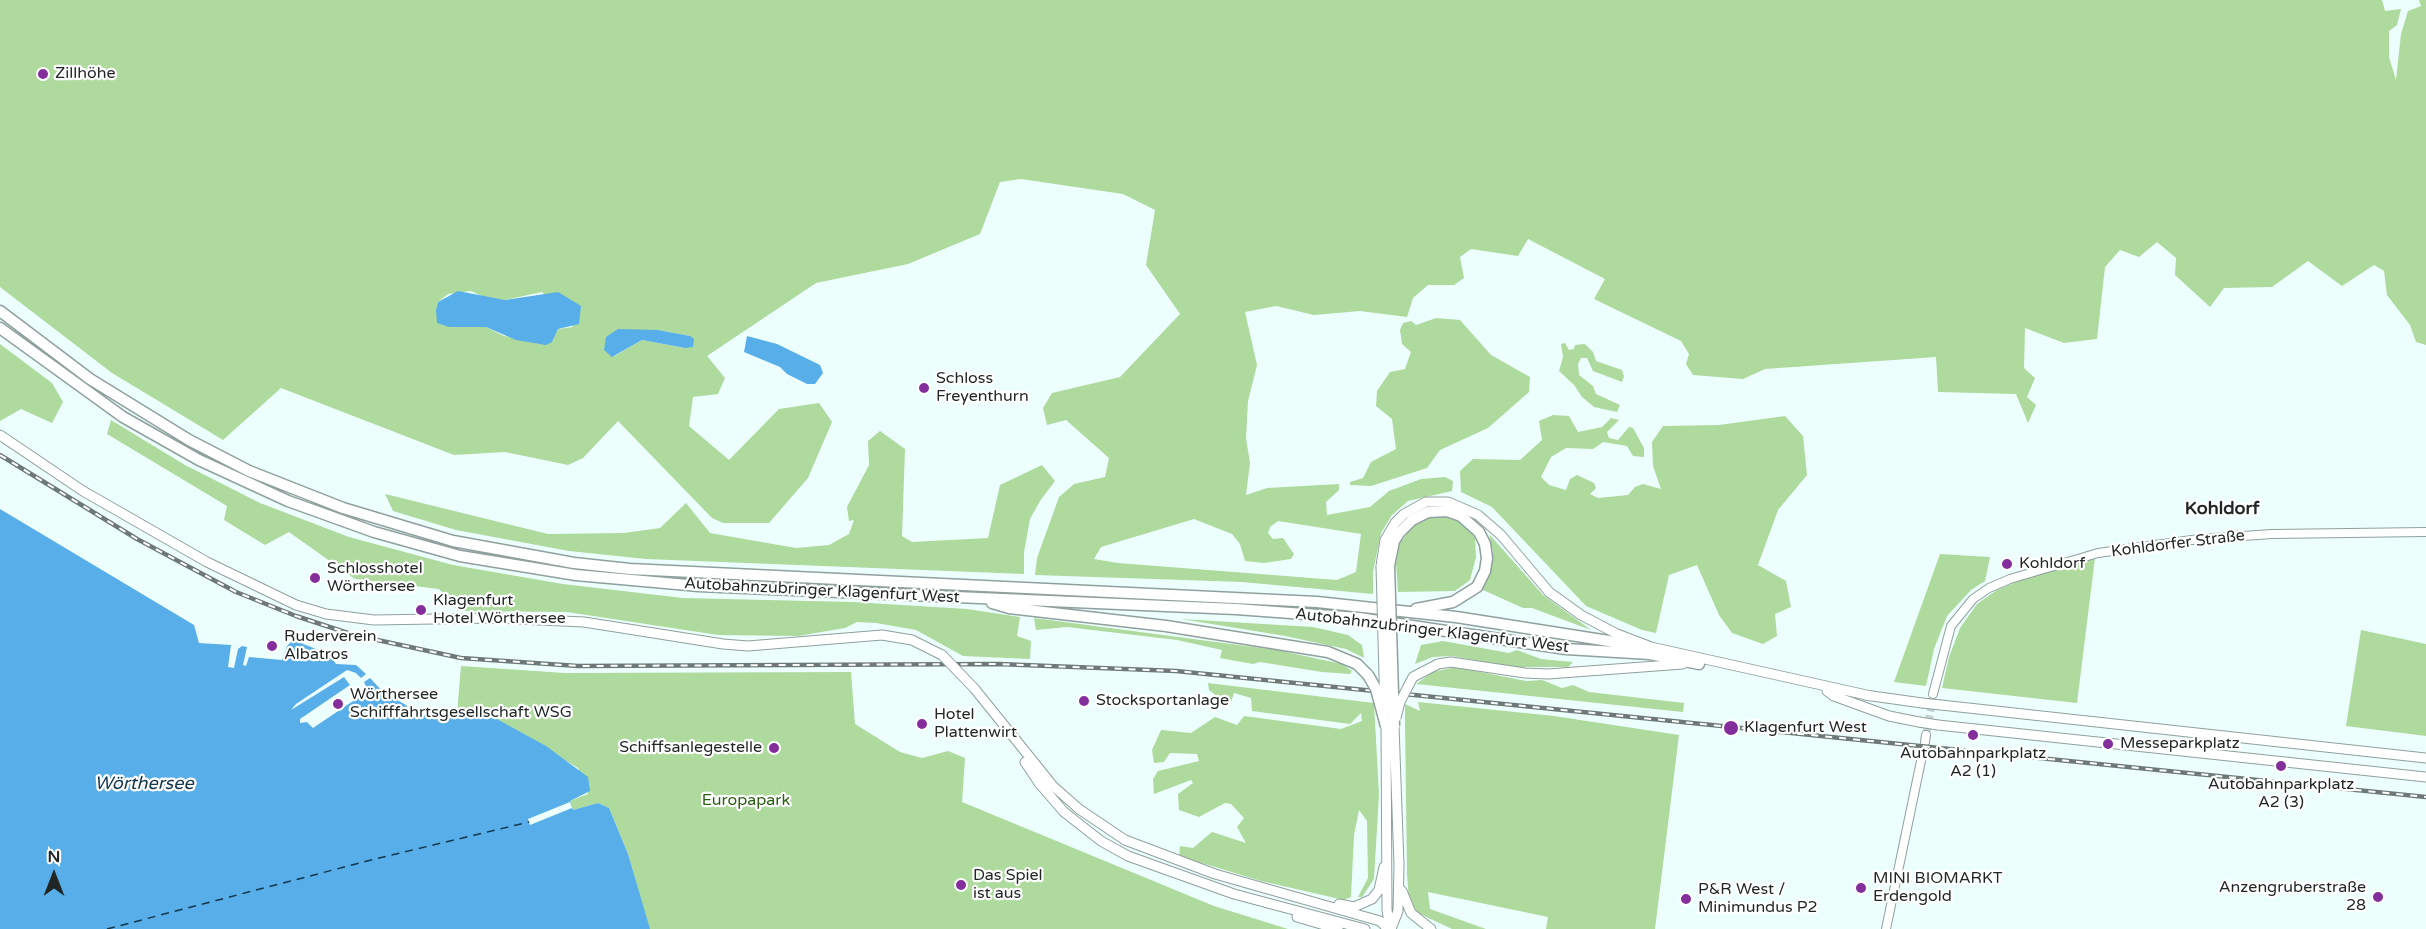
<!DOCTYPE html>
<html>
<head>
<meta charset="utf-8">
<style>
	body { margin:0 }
	#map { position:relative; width:2426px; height:929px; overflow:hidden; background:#ecfffd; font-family:"Varela Round",sans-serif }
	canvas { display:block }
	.north { position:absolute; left:24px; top:845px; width:60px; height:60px; -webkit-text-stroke:4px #fff; paint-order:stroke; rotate:0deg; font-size:16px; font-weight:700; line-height:24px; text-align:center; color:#1f2625 }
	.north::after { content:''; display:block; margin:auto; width:21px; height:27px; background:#1f2625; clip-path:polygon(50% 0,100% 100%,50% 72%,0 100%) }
</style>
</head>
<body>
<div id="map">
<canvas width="2426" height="929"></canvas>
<div class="north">N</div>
</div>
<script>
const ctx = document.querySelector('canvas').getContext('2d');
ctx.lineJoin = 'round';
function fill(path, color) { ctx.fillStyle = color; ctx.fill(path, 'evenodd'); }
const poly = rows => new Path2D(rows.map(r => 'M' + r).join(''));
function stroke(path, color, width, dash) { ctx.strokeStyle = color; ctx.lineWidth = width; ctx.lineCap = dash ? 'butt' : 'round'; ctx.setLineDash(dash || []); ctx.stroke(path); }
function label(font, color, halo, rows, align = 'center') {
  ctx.font = font + ' "Varela Round",sans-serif'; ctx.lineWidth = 4.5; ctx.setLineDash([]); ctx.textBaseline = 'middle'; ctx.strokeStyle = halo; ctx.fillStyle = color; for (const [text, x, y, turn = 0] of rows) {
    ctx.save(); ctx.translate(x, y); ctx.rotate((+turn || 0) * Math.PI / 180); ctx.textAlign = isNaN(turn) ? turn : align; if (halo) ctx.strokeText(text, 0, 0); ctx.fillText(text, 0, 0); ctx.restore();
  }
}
fill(poly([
	[0,0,2382,0,2385,11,2401,9,2397,25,2389,31,2389,57,2396,80,2401,34,2408,11,2421,6,2419,0,2426,0,2426,345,2416,342,2410,325,2387,295,2384,271,2374,265,2342,286,2308,261,2272,287,2224,288,2210,307,2175,275,2176,258,2157,242,2139,257,2120,250,2105,267,2097,339,2064,343,2025,328,2024,368,2035,378,2027,397,2036,405,2028,423,2016,394,1938,392,1936,357,1765,369,1743,379,1693,375,1686,364,1689,354,1681,341,1594,299,1605,279,1528,239,1518,256,1471,249,1460,257,1464,278,1454,285,1428,285,1413,298,1407,317,1360,311,1314,315,1276,306,1245,312,1257,365,1248,401,1246,438,1250,463,1246,495,1267,488,1339,484,1339,490,1326,502,1327,515,1370,507,1389,491,1421,479,1445,477,1453,481,1452,491,1408,501,1392,515,1381,533,1373,572,1373,594,1242,582,1035,575,1037,558,1059,497,1074,484,1105,477,1109,458,1066,420,1047,425,1043,408,1052,393,1120,377,1180,314,1146,265,1155,210,1123,194,1021,179,1000,182,980,234,908,264,816,283,707,356,725,378,718,394,693,397,689,426,729,460,779,409,819,403,832,422,808,478,769,523,723,523,712,518,618,421,583,458,568,465,505,452,454,455,281,388,223,440,112,373,0,287],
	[471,291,486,298,505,300,542,292,573,327,558,329,552,342,504,336,486,327,470,327,436,310,438,302,448,294],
	[658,330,690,336,685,348,642,340,613,357,644,331],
	[1194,519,1232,534,1240,544,1245,561,1264,563,1291,559,1294,554,1283,538,1273,539,1268,533,1270,527,1278,521,1361,534,1356,572,1337,580,1118,563,1094,559,1101,547],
	[1436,318,1460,320,1491,355,1530,377,1529,392,1488,428,1440,450,1427,468,1371,486,1350,485,1350,482,1363,478,1371,462,1396,449,1392,419,1376,406,1377,391,1390,372,1405,369,1411,352,1402,344,1400,330,1403,323,1411,321,1416,325],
	[1565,343,1569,350,1574,349,1575,345,1585,344,1593,352,1596,361,1622,370,1624,376,1622,382,1593,371,1587,358,1581,358,1578,364,1579,375,1593,386,1596,394,1620,405,1617,412,1594,407,1582,397,1574,385,1559,371,1563,357,1561,344],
	[0,344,52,383,63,402,52,423,21,409,0,421],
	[1553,415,1569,416,1578,432,1602,427,1611,418,1619,420,1607,432,1609,438,1618,440,1629,427,1633,428,1644,448,1644,457,1633,456,1627,446,1603,442,1593,449,1566,448,1551,457,1541,477,1549,485,1566,490,1570,479,1577,475,1594,483,1596,488,1590,494,1598,498,1628,495,1635,487,1643,484,1661,489,1653,466,1652,442,1663,426,1719,425,1785,416,1803,436,1807,475,1778,510,1758,565,1786,581,1791,607,1775,614,1777,636,1763,644,1732,633,1719,615,1697,565,1669,575,1656,633,1642,630,1586,606,1492,507,1461,492,1460,471,1473,459,1520,460,1542,440,1539,421],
	[111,420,185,465,260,503,349,537,453,565,563,584,683,598,853,602,967,609,1020,617,1017,636,1031,641,1030,659,963,656,916,630,876,623,857,622,845,628,798,636,718,635,567,612,458,611,439,589,355,579,289,532,265,545,224,520,227,506,107,434],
	[880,431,905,449,902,536,912,542,988,538,1000,485,1042,465,1055,481,1040,501,1030,519,1024,552,1024,574,646,559,569,551,456,530,393,511,385,494,548,534,624,533,660,528,686,503,710,533,796,548,829,545,849,534,854,520,849,521,847,507,869,465,868,441],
	[1438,514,1463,523,1475,537,1476,557,1470,580,1455,591,1398,592,1396,563,1400,543,1417,521],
	[1489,534,1543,595,1591,630,1532,608,1523,608,1481,589,1490,569,1493,552],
	[1940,554,1990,557,1985,581,1971,590,1947,616,1934,649,1926,686,1894,682],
	[2095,558,2077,703,1942,688,1949,657,1960,628,1977,604,1997,590,2026,578],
	[1034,618,1277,650,1342,664,1352,671,1350,674,1322,672,1260,662,1253,664,1220,658,1222,650,1177,640,1067,627,1036,630],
	[1181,619,1313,627,1348,635,1362,645,1364,658,1346,649,1285,636],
	[2361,630,2426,644,2426,736,2346,726],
	[1443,641,1509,653,1517,650,1541,659,1573,662,1568,667,1514,667,1452,656,1433,657,1415,664,1421,645],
	[461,666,565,673,851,672,855,724,900,752,922,758,948,751,965,758,962,802,1214,906,1288,929,649,929,628,854,609,808,598,803,573,810,570,801,588,794,578,768,495,718,457,714],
	[1455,667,1526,681,1542,680,1562,688,1573,685,1589,692,1684,703,1683,712,1416,684,1433,672],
	[1208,683,1374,703,1379,795,1374,879,1362,897,1358,897,1368,878,1367,821,1359,810,1354,835,1351,897,1344,900,1261,881,1179,856,1180,846,1193,848,1212,832,1246,843,1237,827,1244,818,1231,804,1225,803,1199,817,1179,810,1178,794,1193,783,1191,780,1154,794,1153,779,1158,771,1199,761,1197,754,1170,753,1164,762,1154,763,1152,750,1161,730,1191,733,1215,717,1237,725,1244,716,1341,729,1362,721,1361,713,1350,724,1252,711,1251,698,1234,693,1231,702,1220,699,1209,690],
	[1418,702,1554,716,1679,735,1655,929,1546,929,1548,917,1428,892,1430,909,1486,929,1452,929,1418,913,1409,901,1407,874,1405,721,1405,704,1420,711]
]), '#aeda9e');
fill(poly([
	[458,291,505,300,558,292,581,306,579,324,558,329,552,342,546,345,516,340,486,327,449,327,437,323,436,310,438,302],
	[618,329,658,330,690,336,694,339,693,347,685,348,642,340,612,357,604,350,606,337],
	[747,336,777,344,820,365,823,373,815,384,807,384,787,374,780,367,744,352],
	[0,509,194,625,199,643,231,645,228,667,234,668,238,649,242,646,247,647,243,665,246,666,249,657,282,660,287,646,293,640,329,654,336,664,356,665,366,674,361,678,356,673,347,670,296,704,291,710,344,677,350,685,300,719,300,723,307,722,313,728,368,691,364,682,370,678,383,692,406,705,411,713,440,718,442,713,495,718,546,746,588,777,590,791,570,801,573,810,598,803,609,808,628,854,650,929,0,929]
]), '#58aee8');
fill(poly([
	[570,802,572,808,530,825,528,819]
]), '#ecfffd');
stroke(poly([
	[107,929,375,859,529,822]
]), '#12374f', 1.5, [8, 6]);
stroke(poly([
	[1926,735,1933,698]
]), '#c3d4d2', 8, [8, 4]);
const tertiary = poly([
	[1933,694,1951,626,1973,599,1989,588,2010,579,2098,553,2199,539,2272,534,2426,532],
	[1925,742,1926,735],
	[1886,929,1922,756]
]);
const primary = poly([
	[0,435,83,491,207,562,296,605,326,614,374,620,496,618,584,622,723,644,748,646,882,635,912,640,942,655],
	[1381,566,1385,540,1395,523,1404,514,1426,502,1448,502,1478,515,1501,535,1549,592,1581,615,1617,634,1651,647,1871,696],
	[1438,664,1451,662,1525,673,1548,674,1683,664],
	[974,688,1053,786,1079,809,1125,840,1215,874,1380,921,1388,929],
	[1827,691,1834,696,1889,716,1919,722],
	[1865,695,1922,703],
	[1941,705,2426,758],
	[1938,725,2426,777],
	[1386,726,1387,910,1390,929],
	[1025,762,1039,783,1064,812,1101,841,1128,856,1234,894,1365,929],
	[1402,891,1411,913,1431,929],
	[1339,904,1354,907,1372,899,1379,890,1384,867],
	[1297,917,1338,929],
	[1391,929,1398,911,1399,865,1394,726]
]);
const motorway = poly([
	[0,311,90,379,189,440,249,471,343,508,453,541,574,563,630,569,1317,602,1456,617,1647,647],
	[0,328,123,417,199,460,288,501,374,532,460,556,576,575,699,586,1236,609,1359,618,1566,649,1650,654,1699,664],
	[1389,566,1394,541,1399,533,1412,520,1428,512,1447,511,1461,516,1479,532,1485,544,1487,558,1485,571,1477,587,1453,602,1416,609],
	[992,603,1009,608,1166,626,1328,652,1357,664,1368,675]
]);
stroke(tertiary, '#8fa09e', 10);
stroke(primary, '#8fa09e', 11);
stroke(motorway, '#8fa09e', 13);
stroke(tertiary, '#fff', 8);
stroke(primary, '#fff', 9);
stroke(motorway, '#fff', 10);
const rail = poly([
	[0,455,137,539,236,592,296,616,354,635,461,658,578,666,998,664,1176,671,2426,797]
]);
stroke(rail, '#6d7877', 4.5);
stroke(rail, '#fff', 2, [7]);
const primaryBridge = poly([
	[1381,566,1385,713],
	[942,655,974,688],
	[1922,703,1941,705],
	[1396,718,1400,702,1413,677,1438,664],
	[1919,722,1938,725]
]);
const motorwayBridge = poly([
	[1389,566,1394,726],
	[1368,675,1376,689,1386,726]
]);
stroke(primaryBridge, '#8fa09e', 11, []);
stroke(motorwayBridge, '#8fa09e', 13, []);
stroke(primaryBridge, '#fff', 9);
stroke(motorwayBridge, '#fff', 10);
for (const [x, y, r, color] of [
	[43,74,6,"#842e9c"],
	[924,388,6,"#842e9c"],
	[2007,564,6,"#842e9c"],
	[315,578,6,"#842e9c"],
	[421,610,6,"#842e9c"],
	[272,646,6,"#842e9c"],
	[1084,701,6,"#842e9c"],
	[338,704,6,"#842e9c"],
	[922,724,6,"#842e9c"],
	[1731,728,8,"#842e9c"],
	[1973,735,6,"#842e9c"],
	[2108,744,6,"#842e9c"],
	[774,748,6,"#842e9c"],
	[2281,766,6,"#842e9c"],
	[961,885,6,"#842e9c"],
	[1861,888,6,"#842e9c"],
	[2378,897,6,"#842e9c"],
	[1686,899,6,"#842e9c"]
]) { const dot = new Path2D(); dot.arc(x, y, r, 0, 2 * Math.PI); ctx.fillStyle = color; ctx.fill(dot); stroke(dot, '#fff', 2); }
label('16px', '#1f2625', '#fff', [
	["Zillhöhe",55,74],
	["Schloss",936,379],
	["Freyenthurn",936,397],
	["Kohldorf",2019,564],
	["Schlosshotel",327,569],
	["Wörthersee",327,587],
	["Klagenfurt",433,601],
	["Hotel Wörthersee",433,619],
	["Ruderverein",284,637],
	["Albatros",284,655],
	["Wörthersee",350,695],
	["Schifffahrtsgesellschaft WSG",350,713],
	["Stocksportanlage",1096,701],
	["Hotel",934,715],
	["Plattenwirt",934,733],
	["Klagenfurt West",1744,728],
	["Messeparkplatz",2120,744],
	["Schiffsanlegestelle",762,748,"right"],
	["Autobahnparkplatz",1973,754,"center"],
	["A2 (1)",1973,772,"center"],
	["Autobahnparkplatz",2281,785,"center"],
	["A2 (3)",2281,803,"center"],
	["Das Spiel",973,876],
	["ist aus",973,894],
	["MINI BIOMARKT",1873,879],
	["Erdengold",1873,897],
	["Anzengruberstraße",2366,888,"right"],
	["28",2366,906,"right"],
	["P&R West /",1698,890],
	["Minimundus P2",1698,908]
], 'left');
label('16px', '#1f2625', '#fff', [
	["Kohldorfer Straße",2178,544,-7],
	["Autobahnzubringer Klagenfurt West",822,591,3],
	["Autobahnzubringer Klagenfurt West",1432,631,7]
]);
label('16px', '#2b5e12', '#fff', [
	["Europapark",746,801]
]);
label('bold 18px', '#1f2625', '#fff', [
	["Kohldorf",2222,509]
]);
label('italic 18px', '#12374f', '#fff', [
	["Wörthersee",144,784]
]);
</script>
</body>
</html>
